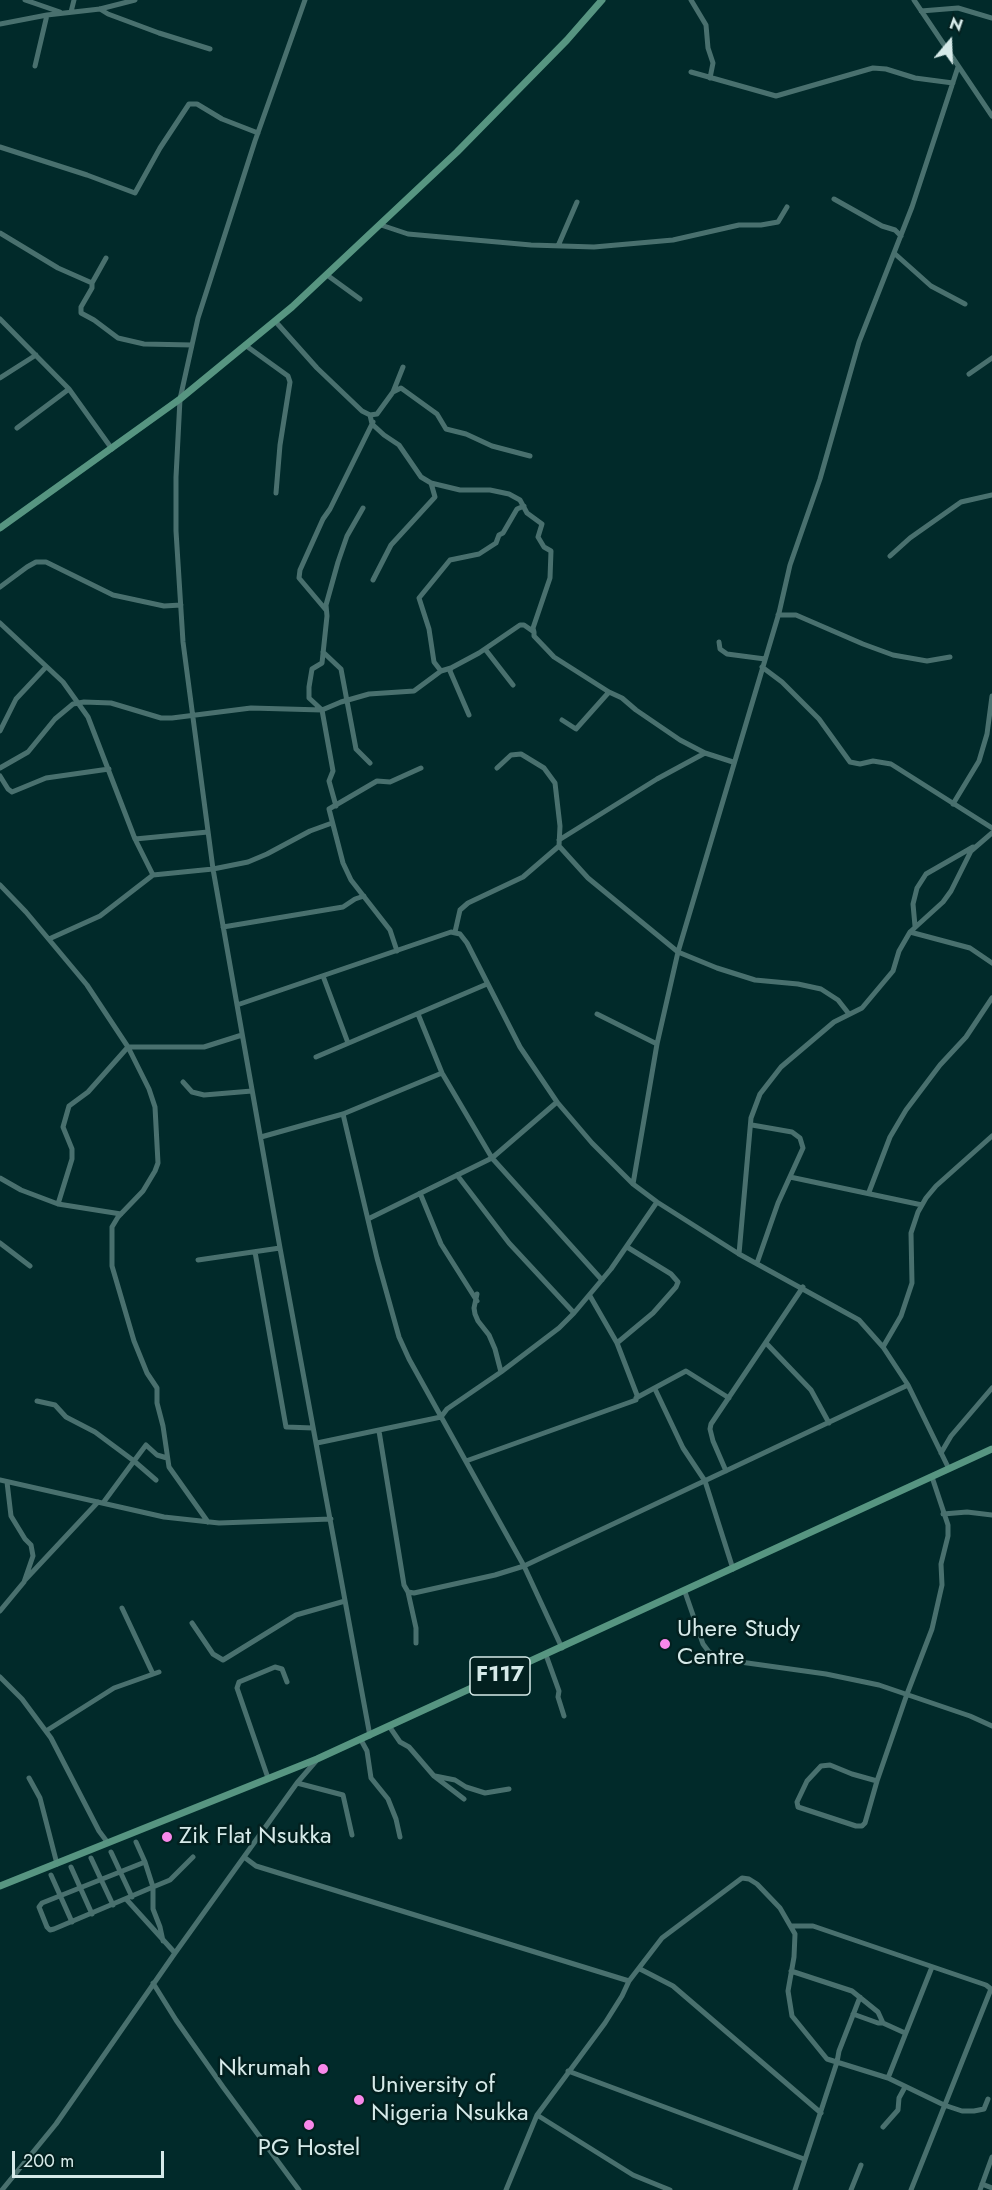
<!DOCTYPE html>
<html>
<head>
<meta charset="utf-8">
<style>
	body { margin:0 }
	#map { position:relative; width:992px; height:2190px; overflow:hidden; background:#012a2a; font-family:Jost,sans-serif }
	canvas { display:block }
	.north { position:absolute; left:920px; top:12px; width:60px; height:60px; -webkit-text-stroke:4px #02201f; paint-order:stroke; rotate:19deg; font-size:16px; font-weight:700; line-height:24px; text-align:center; color:#d6eae9 }
	.north::after { content:''; display:block; margin:auto; width:21px; height:27px; background:#d6eae9; clip-path:polygon(50% 0,100% 100%,50% 72%,0 100%) }
	.scale { position:absolute; left:12px; top:2151px; width:152px; height:27px; box-sizing:border-box; border:3px solid #d6eae9; border-top:0; padding-left:8px; font-size:18px; line-height:21px; white-space:nowrap; color:#d6eae9; -webkit-text-stroke:4px #02201f; paint-order:stroke }
</style>
</head>
<body>
<div id="map">
<canvas width="992" height="2190"></canvas>
<div class="north">N</div>
<div class="scale">200 m</div>
</div>
<script>
const ctx = document.querySelector('canvas').getContext('2d');
ctx.lineJoin = 'round';
const poly = rows => new Path2D(rows.map(r => 'M' + r).join(''));
function stroke(path, color, width, dash) { ctx.strokeStyle = color; ctx.lineWidth = width; ctx.lineCap = dash ? 'butt' : 'round'; ctx.setLineDash(dash || []); ctx.stroke(path); }
function label(font, color, halo, rows, align = 'center') {
  ctx.font = font + ' Jost,sans-serif'; ctx.lineWidth = 5; ctx.setLineDash([]); ctx.textBaseline = 'middle'; ctx.strokeStyle = halo; ctx.fillStyle = color; for (const [text, x, y, turn = 0] of rows) {
    ctx.save(); ctx.translate(x, y); ctx.rotate((+turn || 0) * Math.PI / 180); ctx.textAlign = isNaN(turn) ? turn : align; if (halo) ctx.strokeText(text, 0, 0); ctx.fillText(text, 0, 0); ctx.restore();
  }
}
stroke(poly([
	[25,0,60,12],
	[305,0,255,141,198,318,180,399,176,477,176,531,183,642,213,869,280,1248,370,1736],
	[691,0,706,25,708,48,713,63,710,78],
	[914,0,992,116],
	[100,9,108,14,159,33,210,49],
	[921,11,958,8,992,18],
	[71,12,74,0],
	[0,24,47,15,100,9,135,0],
	[35,66,47,15],
	[691,72,776,96,873,68,886,69,915,78,953,83],
	[0,147,87,175,135,193,160,148,189,104,197,104,222,119,258,133],
	[834,199,882,226,895,230,901,236],
	[381,225,408,234,531,245,594,247,673,240,739,225,761,225,778,222,787,207],
	[0,233,58,268,92,283,92,288,81,307,81,313,94,320,118,338,144,344,192,345],
	[558,246,577,202],
	[894,253,931,286,965,304],
	[327,275,360,299],
	[92,283,106,258],
	[0,319,69,389,112,449],
	[275,321,317,368,362,411,370,415,377,414,393,392,401,388,437,414,446,429,466,434,492,446,530,456],
	[245,345,288,376,290,382,280,445,276,493],
	[969,374,992,358],
	[0,378,36,355],
	[393,392,403,367],
	[370,415,372,424,384,435,399,445,421,477,431,483,460,490,490,490,509,494,520,500,527,513,542,524,538,537,544,547,551,551,550,578,533,628,534,632],
	[17,428,69,389],
	[890,556,910,538,961,502,992,495],
	[373,580,391,545,435,497,431,483],
	[0,587,27,567,36,562,46,562,113,595,164,606,181,605],
	[326,610,299,578,300,570,323,519,330,509,373,422],
	[778,615,796,615,863,644,893,655,927,661,950,657],
	[0,623,63,682,88,717,135,839,153,875],
	[719,642,720,649,727,654,765,659],
	[485,649,513,685],
	[323,652,341,669,356,749,370,763],
	[762,667,782,682,819,719,850,762,860,764,873,761,891,764,992,828],
	[441,671,434,662,429,629,419,598,450,560,479,554,496,543,499,535,503,533,517,509,524,506],
	[469,715,450,671,451,668,479,653,520,625,524,625,534,632,534,636,554,657,609,692,622,698,636,710,680,740,705,753],
	[562,720,576,729,609,692],
	[0,731,16,699,46,667],
	[0,768,28,752,55,719,73,704,84,702,111,703,161,718,172,718,251,708,322,710,341,702,369,694,414,691,441,671,451,668],
	[497,768,511,755,521,754,544,768,555,783,560,826,559,846,588,878,678,952,717,968,755,980,798,984,821,989,838,1000,849,1014],
	[0,776,8,789,12,792,46,778,109,769],
	[953,804,979,761,987,734,992,696],
	[336,806,329,781,333,771,322,710,309,698,309,687,312,669,322,663,327,616,326,605,338,562,347,536,363,508],
	[135,839,208,832],
	[559,840,657,779,705,753,733,762],
	[0,885,26,912,87,985,128,1047,149,1089,155,1107,158,1163,155,1171,143,1191,118,1217,112,1227,112,1266,134,1341,147,1373,157,1388,157,1403,163,1426,169,1467,208,1522],
	[915,926,913,904,917,888,926,874,973,847],
	[223,927,343,907,355,899,364,896],
	[455,932,460,910,468,903,523,877,559,846],
	[910,932,970,948,992,963],
	[49,939,100,916,153,875,213,869,248,862,267,854,310,831,332,823],
	[397,951,390,930,351,880,343,863,329,809,377,781,390,782,421,768],
	[323,976,348,1043],
	[237,1005,451,932,460,934,467,943,520,1047,557,1102,592,1143,633,1184,657,1202,739,1254,859,1320,883,1347,908,1385,949,1469],
	[418,1014,442,1073,492,1158,602,1280],
	[597,1014,657,1044],
	[316,1057,487,984],
	[183,1082,192,1092,204,1095,252,1091],
	[343,1114,377,1258,399,1337,409,1359,524,1566,562,1648],
	[752,1125,792,1132,800,1138,803,1148,778,1203,757,1263],
	[261,1137,343,1114,442,1073],
	[457,1175,509,1243,574,1313],
	[790,1177,922,1205],
	[0,1178,21,1190,58,1204,121,1214],
	[633,1184,657,1044,678,952,779,613,790,565,820,479,859,342,912,207,958,67],
	[869,1192,890,1137,906,1110,940,1065,966,1037,992,998],
	[420,1193,441,1244,477,1301],
	[58,1204,72,1159,72,1149,63,1127,69,1106,88,1092,128,1047,204,1047,242,1035],
	[368,1219,492,1158,557,1102],
	[0,1243,30,1266],
	[255,1252,286,1427,313,1428],
	[739,1254,751,1118,760,1094,781,1067,834,1022,862,1008,893,971,899,951,910,932,943,902,951,891,971,851,992,833],
	[198,1260,280,1248],
	[477,1294,474,1308,475,1314,478,1321,489,1335,495,1349,501,1372],
	[617,1343,653,1313,676,1287,678,1282,671,1274,627,1247],
	[766,1343,811,1390,829,1423],
	[883,1347,901,1316,912,1283,911,1233,918,1212,926,1198,936,1186,992,1136],
	[655,1389,683,1448,705,1481,733,1569],
	[636,1398,686,1371,729,1398],
	[37,1401,55,1405,66,1417,95,1432,134,1461,103,1503],
	[379,1431,404,1585,408,1592,414,1593,495,1575,524,1566,908,1385],
	[317,1443,441,1417,447,1409,501,1372,559,1328,574,1313,611,1269,657,1202],
	[941,1453,951,1436,992,1388],
	[466,1461,636,1400,637,1395,617,1343,590,1296],
	[726,1471,713,1441,710,1429,711,1424,803,1287],
	[0,1480,164,1517,219,1523,331,1519],
	[156,1480,134,1461,146,1445,157,1455,167,1458],
	[943,1514,967,1512,992,1515],
	[25,1580,98,1502],
	[408,1592,416,1628,416,1643],
	[685,1592,703,1644,709,1652,726,1660,826,1674,879,1685,970,1716,992,1726],
	[122,1608,153,1674],
	[0,1611,24,1582,33,1556,31,1545,25,1539,11,1516,7,1482],
	[192,1623,213,1654,223,1660,296,1615,345,1601],
	[546,1655,559,1691,558,1697,564,1716],
	[0,1677,22,1699,51,1738,99,1831,108,1843],
	[389,1726,400,1742,409,1747,434,1776,464,1799],
	[46,1731,114,1688,159,1672],
	[361,1740,367,1751,371,1778,388,1799,396,1819,400,1837],
	[435,1776,455,1780,466,1787,485,1793,509,1789],
	[29,1778,40,1798,57,1864],
	[268,1778,237,1688,239,1682,275,1667,282,1669,287,1682],
	[877,1781,852,1774,830,1765,821,1766,807,1781,797,1802,798,1807,856,1826,862,1826,865,1823,877,1781,907,1694,932,1629,942,1585,941,1564,948,1536,948,1525,932,1477],
	[297,1783,343,1795,352,1835],
	[136,1842,145,1862],
	[111,1852,132,1897],
	[244,1857,256,1866,629,1981],
	[91,1858,113,1905],
	[145,1862,153,1887,54,1929,50,1930,47,1927,39,1907,42,1903,145,1862],
	[71,1867,92,1914],
	[51,1875,72,1922],
	[127,1900,175,1953],
	[791,1926,813,1926,986,1985,991,1989,911,2190],
	[163,1941,160,1927,153,1909,153,1887,170,1880,193,1857],
	[640,1969,673,1986,821,2113],
	[791,1971,852,1991,878,2012,883,2023],
	[153,1983,176,2020,223,2087,299,2190],
	[853,2014,878,2023,883,2023,905,2033],
	[568,2071,804,2159],
	[888,2078,932,1967],
	[537,2115,633,2175,670,2190],
	[883,2127,898,2110,899,2098,905,2087],
	[982,2184,992,2188],
	[2,2190,56,2124,175,1953,297,1783,316,1761],
	[506,2190,537,2115,605,2023,622,1996,629,1981,662,1938,742,1878,749,1879,757,1884,780,1908,795,1934,794,1957,788,1991,792,2016,827,2059,888,2078,944,2105,962,2111,974,2111,984,2109,988,2099],
	[795,2190,837,2062,839,2051,860,1997],
	[851,2190,861,2165],
	[980,2190,992,2157]
]), '#49706e', 5);
stroke(poly([
	[0,528,180,399,292,307,457,152,567,40,602,0],
	[0,1886,317,1759,992,1449]
]), '#579581', 7);
for (const [x, y, r, color] of [
	[665,1644,6,"#f888ea"],
	[167,1837,6,"#f888ea"],
	[323,2069,6,"#f888ea"],
	[359,2100,6,"#f888ea"],
	[309,2125,6,"#f888ea"]
]) { const dot = new Path2D(); dot.arc(x, y, r, 0, 2 * Math.PI); ctx.fillStyle = color; ctx.fill(dot); stroke(dot, '#02201f', 2); }
for (const [x, y, w] of [
	[500,1676,60]
]) { const box = new Path2D(); box.roundRect(x - w / 2, y - 19, w, 38, 4.5); ctx.fillStyle = '#02201f'; ctx.fill(box); stroke(box, '#d6eae9', 1.5); }
label('bold 22px', '#d6eae9', null, [
	["F117",500,1676]
]);
label('24px', '#d6eae9', '#02201f', [
	["Uhere Study",677,1630],
	["Centre",677,1658],
	["Zik Flat Nsukka",179,1837],
	["Nkrumah",311,2069,"right"],
	["University of",371,2086],
	["Nigeria Nsukka",371,2114],
	["PG Hostel",309,2149,"center"]
], 'left');
</script>
</body>
</html>
